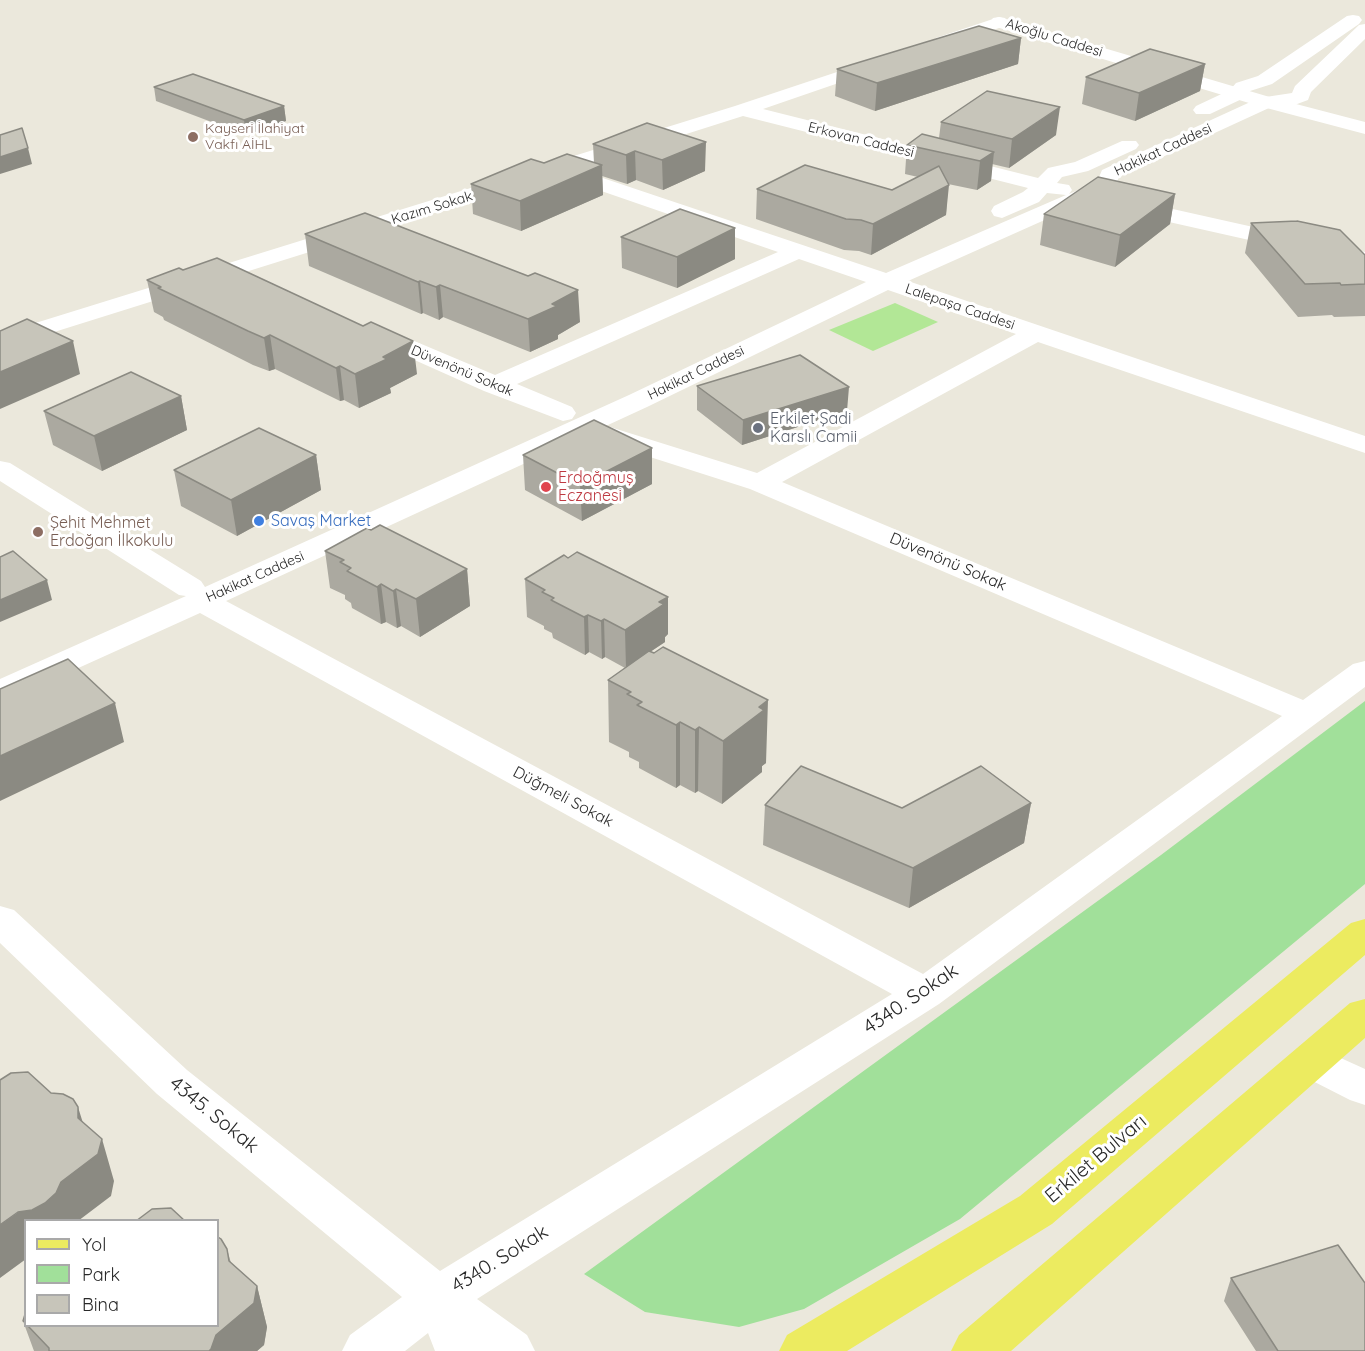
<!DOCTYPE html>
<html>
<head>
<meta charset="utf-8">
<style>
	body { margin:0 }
	#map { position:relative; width:1365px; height:1351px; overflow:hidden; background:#ebe8dc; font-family:Quicksand,sans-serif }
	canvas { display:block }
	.legend { position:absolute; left:24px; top:1219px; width:195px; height:108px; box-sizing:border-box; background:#fff; border:2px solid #a9a9a9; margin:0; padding:8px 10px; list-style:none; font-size:18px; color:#292929 }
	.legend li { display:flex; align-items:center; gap:12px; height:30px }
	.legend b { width:30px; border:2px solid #a9a9a9 }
</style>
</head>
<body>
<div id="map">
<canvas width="1365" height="1351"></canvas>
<ul class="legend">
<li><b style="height:8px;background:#eceb60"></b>Yol</li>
<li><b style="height:16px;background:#a1e09a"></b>Park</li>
<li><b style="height:16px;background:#c7c5ba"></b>Bina</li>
</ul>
</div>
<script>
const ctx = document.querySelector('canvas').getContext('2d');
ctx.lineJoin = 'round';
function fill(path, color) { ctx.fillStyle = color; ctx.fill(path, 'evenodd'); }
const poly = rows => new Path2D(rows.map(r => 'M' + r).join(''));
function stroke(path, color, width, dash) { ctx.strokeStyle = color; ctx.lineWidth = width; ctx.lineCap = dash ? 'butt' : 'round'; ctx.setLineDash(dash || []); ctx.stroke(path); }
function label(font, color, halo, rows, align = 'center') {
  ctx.font = font + ' Quicksand,sans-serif'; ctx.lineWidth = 6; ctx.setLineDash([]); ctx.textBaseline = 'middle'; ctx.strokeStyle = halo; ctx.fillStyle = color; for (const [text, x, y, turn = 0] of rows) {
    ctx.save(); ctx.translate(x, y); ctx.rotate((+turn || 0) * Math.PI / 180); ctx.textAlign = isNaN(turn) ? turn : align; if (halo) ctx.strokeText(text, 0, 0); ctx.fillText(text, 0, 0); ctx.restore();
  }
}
fill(poly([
	[1365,701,1365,884,960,1219,804,1309,739,1327,645,1312,584,1274,1161,855]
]), '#a1e09a');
fill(poly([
	[895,303,938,322,873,351,829,330]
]), '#b2e796');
fill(poly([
	[1353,15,1359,16,1362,20,1359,24,1272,84,1250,91,1244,98,1210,114,1196,114,1193,110,1196,106,1230,90,1236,83,1258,76,1347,16,1353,15],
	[999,17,1005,18,1008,22,1005,26,942,47,936,46,933,42,936,38,999,17],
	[1365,24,1365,39,1311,92,1308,100,1289,107,1269,108,1119,177,1114,189,908,281,1365,436,1365,453,1038,342,782,482,1303,700,1353,664,1365,661,1365,687,939,1004,477,1299,527,1335,535,1351,435,1351,428,1333,405,1351,342,1351,350,1335,402,1297,157,1094,0,943,0,906,14,910,187,1070,440,1271,892,994,200,613,12,698,0,701,0,679,186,596,179,595,0,481,0,461,10,463,201,581,205,587,629,395,866,282,799,259,517,384,572,407,576,413,572,419,563,421,484,391,363,337,360,332,363,327,372,325,381,327,495,375,778,252,555,175,0,349,0,334,735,106,879,58,885,59,888,63,885,67,763,109,1038,178,1048,168,1075,162,1122,141,1136,141,1139,145,1136,149,1088,171,1062,177,1057,183,1069,185,1072,190,1069,194,1097,182,1102,170,1259,98,1292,93,1295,86,1359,25,1365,24],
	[743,116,1028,188,1023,192,994,206,991,211,994,216,1002,218,1039,202,1047,193,1066,195,886,273,576,169,743,116],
	[888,290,1016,334,757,473,610,427,600,429,596,435,600,441,750,489,1282,716,923,974,226,601,647,407,888,290],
	[1128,199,1365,252,1365,266,1120,211,1117,206,1120,201,1128,199],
	[1312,1045,1365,1069,1365,1105,1350,1100,1297,1073,1291,1061,1297,1049,1312,1045]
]), '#fff');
fill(poly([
	[999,17,1273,98,1365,122,1365,134,1259,106,993,26,990,22,993,18,999,17]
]), '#fff');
fill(poly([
	[1365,919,1365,955,1052,1224,847,1351,779,1351,787,1335,1020,1196,1351,923,1365,919],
	[1365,999,1365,1038,1011,1351,951,1351,959,1335,1350,1003,1365,999]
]), '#eceb60');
fill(poly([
	[1021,38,1018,64,875,111,835,96,837,69],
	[1205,64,1200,91,1135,121,1082,104,1086,77],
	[154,87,284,106,286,121,246,135,156,101],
	[941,122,1056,135,1009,168,992,164,991,181,977,190,948,184,946,215,871,255,859,251,844,250,756,219,757,189,892,190,918,177,905,174,907,145,939,138],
	[647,123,705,171,663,190,636,180,627,184,602,176,603,195,521,231,473,214,471,184,544,163,594,163,593,144],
	[1175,194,1170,224,1115,267,1040,245,1044,214],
	[1251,223,1365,255,1365,316,1334,317,1332,315,1298,317,1245,253],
	[305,234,580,322,558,335,558,339,530,352,443,317,439,320,423,313,421,314,309,266],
	[621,237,735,259,677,288,622,268],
	[147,280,417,374,390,388,391,393,359,408,344,400,340,401,275,369,269,371,253,365,164,320,163,317,154,312],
	[697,386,847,411,742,445,697,410],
	[181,396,187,430,102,471,53,445,44,411],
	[652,448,652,484,582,521,525,490,523,455],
	[316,455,321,490,237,536,181,506,174,470],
	[371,530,467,569,470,606,420,637,401,626,397,628,386,622,381,624,352,608,351,603,345,599,345,595,330,588,325,551],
	[525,579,668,634,665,637,665,642,650,652,766,763,762,766,762,772,722,804,698,791,695,793,680,785,676,788,639,768,639,762,629,757,629,752,609,742,608,680,625,668,605,657,602,659,589,652,585,655,553,638,552,633,544,629,544,626,527,617],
	[1031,803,1024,843,909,908,763,845,765,805,902,808],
	[227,1249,231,1263,257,1286,267,1327,264,1345,257,1351,34,1351,23,1321,26,1311,26,1326,218,1326],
	[1231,1278,1365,1351,1256,1351,1224,1301]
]), '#aba9a0');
fill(poly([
	[1021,38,1018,64,875,111,877,83],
	[1205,64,1200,91,1135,121,1139,93],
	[284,106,286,121,246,135,244,120],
	[1060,107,1056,135,1009,168,1012,139],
	[706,142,705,171,663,190,662,160],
	[28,148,32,164,0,174,0,157],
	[635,151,636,180,627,184,626,155],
	[994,152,991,181,977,190,980,161],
	[602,165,603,195,521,231,520,201],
	[949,185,946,215,871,255,873,224],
	[1175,194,1170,224,1115,267,1120,235],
	[735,228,735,259,677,288,677,257],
	[420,281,423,313,421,314,418,282],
	[440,285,443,317,439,320,436,287],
	[578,290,580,322,558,335,558,339,530,352,528,319,552,304],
	[270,335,275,369,269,371,264,338],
	[73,341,80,374,0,409,0,372],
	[413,341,417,374,390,388,391,393,359,408,355,374,383,357],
	[340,366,344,400,340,401,336,368],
	[849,387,847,411,742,445,743,420],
	[181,396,187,430,102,471,94,436],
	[652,448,652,484,582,521,580,485],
	[316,455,321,490,237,536,231,500],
	[467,569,470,606,420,637,416,599],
	[47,580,52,600,0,622,0,600],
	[381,584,386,622,381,624,377,587],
	[396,589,401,626,397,628,393,591],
	[668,597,668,634,665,637,665,642,626,668,625,630,659,602],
	[588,615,589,652,585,655,584,617],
	[604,619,605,657,602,659,601,621],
	[768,700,766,763,762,766,762,772,722,804,723,741,759,707],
	[115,703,124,742,0,801,0,756],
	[680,722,680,785,676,788,676,725],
	[699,727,698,791,695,793,695,730],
	[1031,803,1024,843,909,908,913,868],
	[78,1107,91,1149,78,1118],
	[102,1139,114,1181,111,1196,78,1221,26,1221,26,1259,0,1278,0,1225,61,1182],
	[257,1286,267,1327,264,1345,257,1351,209,1351,216,1335]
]), '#8b8a82');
const building = poly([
	[979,26,1021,38,877,83,837,69,979,26],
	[1150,49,1205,64,1139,93,1086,77,1150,49],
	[193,74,284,106,244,120,154,87,193,74],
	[987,91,1060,107,1012,139,941,122,987,91],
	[647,123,706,142,662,160,635,151,626,155,593,144,647,123],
	[22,128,28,148,0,157,0,135,22,128],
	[922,134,994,152,980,161,907,145,922,134],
	[567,154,602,165,520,201,471,184,531,159,544,163,567,154],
	[805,165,892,190,939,166,949,185,873,224,861,220,846,219,757,189,805,165],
	[1098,177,1175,194,1120,235,1044,214,1098,177],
	[680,209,735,228,677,257,621,237,680,209],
	[365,213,528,276,535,273,578,290,552,304,557,306,528,319,440,285,436,287,420,281,418,282,305,234,365,213],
	[1297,221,1340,230,1365,255,1365,284,1341,285,1340,283,1305,284,1251,223,1297,221],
	[217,258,363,326,371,322,413,341,383,357,387,359,355,374,340,366,336,368,270,335,264,338,248,331,158,288,161,287,147,280,179,268,183,270,217,258],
	[27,319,73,341,0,372,0,331,27,319],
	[800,355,849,387,743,420,697,386,800,355],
	[131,372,181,396,94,436,44,411,131,372],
	[594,420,652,448,580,485,523,455,594,420],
	[259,428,316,455,231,500,174,470,259,428],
	[380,525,467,569,416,599,396,589,393,591,381,584,377,587,347,571,351,568,340,562,344,560,325,551,367,528,371,530,380,525],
	[13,551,47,580,0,600,0,557,13,551],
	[577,552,668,597,659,602,664,604,625,630,604,619,601,621,588,615,584,617,551,600,554,598,542,592,545,590,525,579,564,555,568,558,577,552],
	[663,647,768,700,759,707,764,710,723,741,699,727,695,730,680,722,676,725,637,705,642,702,627,694,631,692,608,680,649,651,654,653,663,647],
	[68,659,115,703,0,756,0,689,68,659],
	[801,766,902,808,981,766,1031,803,913,868,765,805,801,766],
	[28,1072,51,1093,63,1094,73,1099,78,1107,78,1118,102,1139,98,1154,61,1182,56,1193,45,1203,32,1210,18,1212,0,1225,0,1080,11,1073,28,1072],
	[171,1208,185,1221,136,1221,152,1209,171,1208],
	[218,1237,221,1239,227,1249,229,1261,257,1286,254,1303,216,1335,211,1349,209,1351,49,1351,49,1348,28,1326,218,1326,218,1237],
	[1338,1245,1365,1283,1365,1351,1278,1351,1231,1278,1338,1245],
	[26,1311,26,1323,23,1321,26,1311]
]);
fill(building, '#c7c5ba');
stroke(building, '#8b8a82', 1.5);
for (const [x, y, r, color] of [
	[193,137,6,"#8d6e63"],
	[758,428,6,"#6b7280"],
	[546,487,6,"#e0444e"],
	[259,521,6,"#3f7fe0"],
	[38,532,6,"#8d6e63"]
]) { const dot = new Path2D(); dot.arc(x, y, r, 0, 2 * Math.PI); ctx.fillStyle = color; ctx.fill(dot); stroke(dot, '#fff', 2); }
label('14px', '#292929', '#fff', [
	["Akoğlu Caddesi",1054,38,17],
	["Erkovan Caddesi",861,140,14],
	["Hakikat Caddesi",1163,150,-25],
	["Kazım Sokak",432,208,-17],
	["Lalepaşa Caddesi",960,307,19],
	["Düvenönü Sokak",462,371,23],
	["Hakikat Caddesi",696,373,-26],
	["Hakikat Caddesi",255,577,-24]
]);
label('14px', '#785e54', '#fff', [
	["Kayseri İlahiyat",205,129],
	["Vakfı AİHL",205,145]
], 'left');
label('16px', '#5b616d', '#fff', [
	["Erkilet Şadi",770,419],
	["Karslı Camii",770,437]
], 'left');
label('16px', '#be3a42', '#fff', [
	["Erdoğmuş",558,478],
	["Eczanesi",558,496]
], 'left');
label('16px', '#366cbe', '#fff', [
	["Savaş Market",271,521]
], 'left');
label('16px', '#785e54', '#fff', [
	["Şehit Mehmet",50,523],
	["Erdoğan İlkokulu",50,541]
], 'left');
label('16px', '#292929', '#fff', [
	["Düvenönü Sokak",948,562,23],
	["Düğmeli Sokak",563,797,28]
]);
label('20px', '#292929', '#fff', [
	["4340. Sokak",911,999,-34],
	["4345. Sokak",214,1115,39],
	["Erkilet Bulvarı",1096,1159,-40],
	["4340. Sokak",500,1259,-32]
]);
</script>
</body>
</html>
